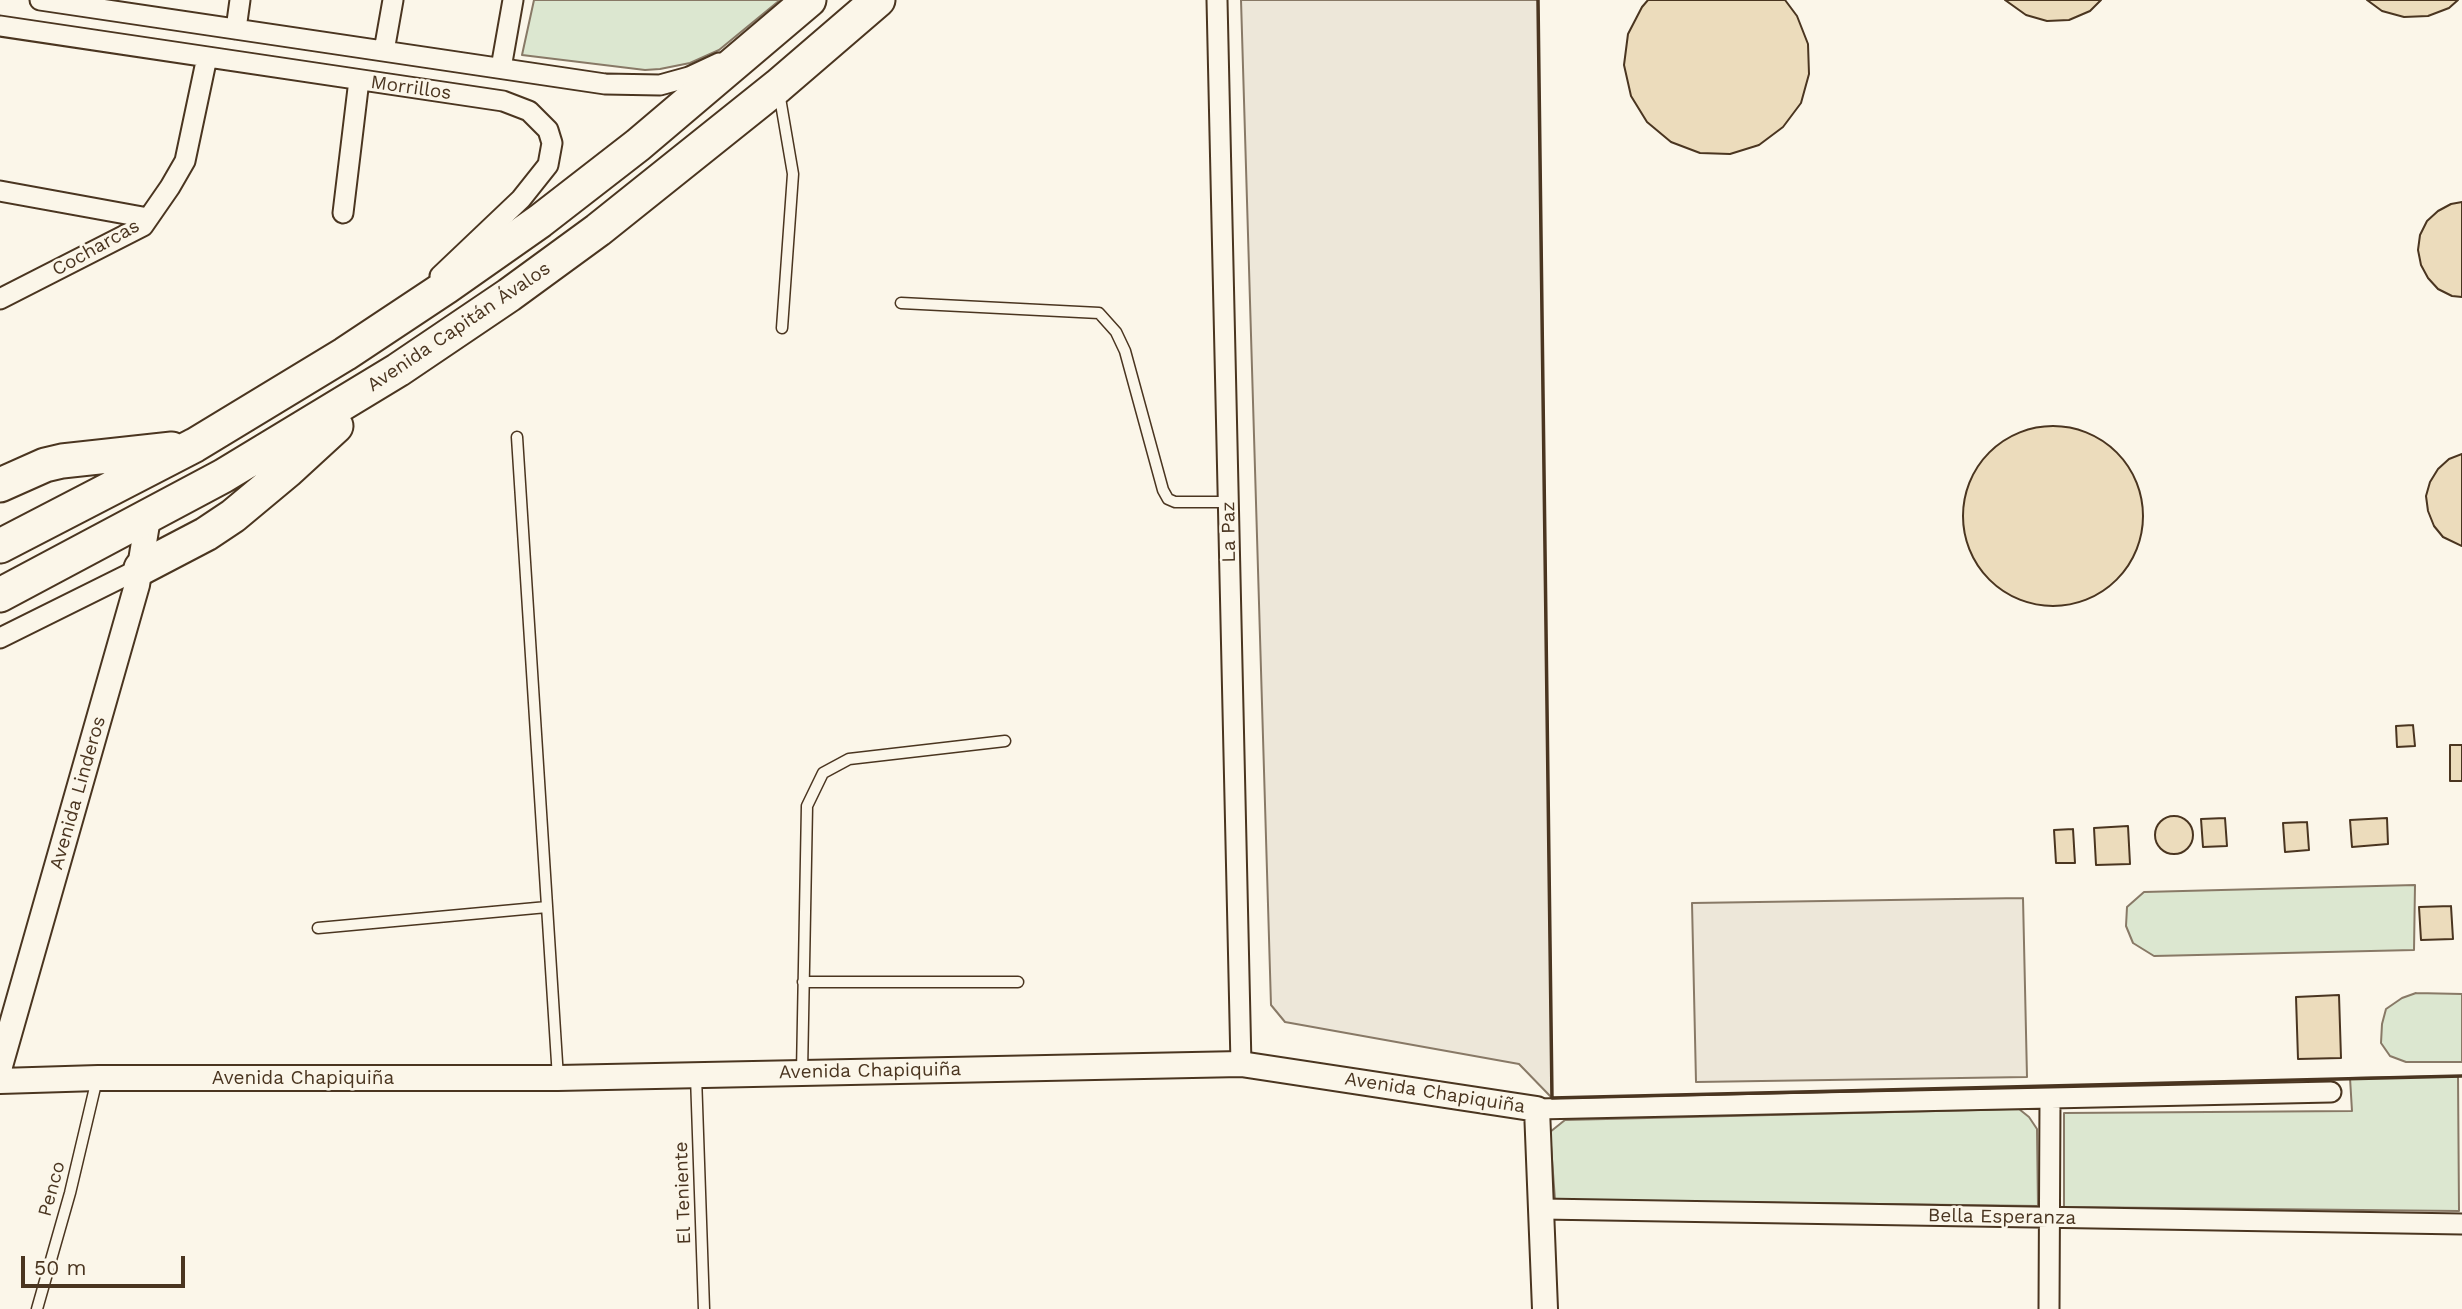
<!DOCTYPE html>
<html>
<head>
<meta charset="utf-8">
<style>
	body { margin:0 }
	#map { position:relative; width:2462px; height:1309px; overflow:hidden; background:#fbf6e9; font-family:"Work Sans",sans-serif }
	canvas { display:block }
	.scale { position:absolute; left:21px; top:1256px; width:164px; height:32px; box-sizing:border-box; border:4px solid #4a3520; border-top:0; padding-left:9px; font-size:21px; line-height:24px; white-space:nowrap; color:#4a3520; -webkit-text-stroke:5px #fbf6e9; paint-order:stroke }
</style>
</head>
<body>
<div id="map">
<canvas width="2462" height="1309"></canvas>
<div class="scale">50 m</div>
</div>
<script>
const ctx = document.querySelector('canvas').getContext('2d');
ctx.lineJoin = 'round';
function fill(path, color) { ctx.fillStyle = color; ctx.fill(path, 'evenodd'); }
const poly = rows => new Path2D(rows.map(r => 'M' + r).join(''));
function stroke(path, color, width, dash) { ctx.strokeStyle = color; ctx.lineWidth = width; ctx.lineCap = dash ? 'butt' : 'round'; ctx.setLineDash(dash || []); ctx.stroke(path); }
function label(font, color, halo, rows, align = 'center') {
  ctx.font = font + ' "Work Sans",sans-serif'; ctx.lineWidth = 5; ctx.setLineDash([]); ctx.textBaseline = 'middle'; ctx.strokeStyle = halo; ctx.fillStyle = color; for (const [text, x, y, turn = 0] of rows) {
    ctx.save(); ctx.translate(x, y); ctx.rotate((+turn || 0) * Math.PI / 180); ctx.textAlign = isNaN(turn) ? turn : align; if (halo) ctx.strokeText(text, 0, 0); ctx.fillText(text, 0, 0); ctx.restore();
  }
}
const green = poly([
	[534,0,780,0,719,50,690,63,660,69,645,70,522,55,534,0],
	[2415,885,2414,950,2154,956,2133,943,2126,926,2127,907,2144,892,2415,885],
	[2416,993,2462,994,2462,1062,2406,1062,2390,1056,2381,1043,2382,1024,2386,1009,2402,998,2416,993],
	[2458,1076,2459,1211,2064,1207,2064,1113,2352,1111,2350,1078,2458,1076],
	[2019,1109,2029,1117,2037,1129,2038,1206,1555,1200,1550,1132,1565,1120,2019,1109]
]);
fill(green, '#dce7d0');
stroke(green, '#887966', 2);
const parking = poly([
	[1241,0,1538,0,1552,1098,1519,1064,1285,1022,1271,1005,1241,0],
	[2023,898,2027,1077,1696,1082,1692,903,2023,898]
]);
fill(parking, '#ede7d9');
stroke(parking, '#887966', 2);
const building = poly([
	[1648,0,1785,0,1797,16,1808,44,1809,74,1801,103,1783,127,1759,145,1730,154,1700,153,1671,142,1647,122,1631,96,1624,65,1628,34,1642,7,1648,0],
	[2005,0,2101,0,2090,11,2069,20,2047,21,2026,15,2005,0],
	[2367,0,2458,0,2449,8,2428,16,2404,17,2382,11,2367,0],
	[2462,202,2462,297,2452,296,2438,289,2428,278,2421,265,2418,250,2420,235,2427,221,2438,211,2451,204,2462,202],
	'1963 516a90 90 0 1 1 180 0a90 90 0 1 1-180 0Z',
	[2462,454,2462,546,2443,537,2434,526,2428,511,2426,496,2430,482,2438,469,2449,459,2462,454],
	[2413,725,2415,746,2397,747,2396,726,2413,725],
	[2450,745,2462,745,2462,781,2450,781,2450,745],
	'2155 835a19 19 0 1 1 38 0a19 19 0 1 1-38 0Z',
	[2225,818,2227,846,2203,847,2201,819,2225,818],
	[2387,818,2388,844,2352,847,2350,820,2387,818],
	[2307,822,2309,850,2285,852,2283,823,2307,822],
	[2128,826,2130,864,2096,865,2094,828,2128,826],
	[2073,829,2075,863,2056,863,2054,830,2073,829],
	[2451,906,2453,939,2421,940,2419,907,2451,906],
	[2339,995,2341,1058,2298,1059,2296,997,2339,995]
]);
fill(building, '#ecdcbc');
stroke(building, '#4a3520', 2);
const service = poly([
	[779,92,793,174,782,328],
	[901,303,1099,313,1116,332,1125,351,1163,490,1168,499,1175,502,1229,502],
	[517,437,558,1078],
	[318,928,547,907],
	[803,982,1018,982],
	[802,1072,807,806,823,773,849,759,1005,741],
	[696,1076,704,1309],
	[37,1309,70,1193,97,1079]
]);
const minor = poly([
	[40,0,605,84,660,85,689,77,719,63],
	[1217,0,1241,1064],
	[0,26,503,101,529,111,548,130,552,143,548,165,521,199,440,276],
	[236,29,240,0],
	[384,51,393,0],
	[501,68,513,0],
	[0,191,148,218],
	[343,213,359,80],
	[0,299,143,226,170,187,185,161,207,57],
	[0,638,141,568],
	[1537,1109,2331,1092],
	[1542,1209,2462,1224],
	[2049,1309,2050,1100]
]);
const tertiary = poly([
	[0,1066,137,585,148,518],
	[0,1081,98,1078,558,1078,1241,1064,1537,1109,1545,1309]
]);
const trunk = poly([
	[0,485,45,465,62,461,172,449],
	[0,546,195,445,345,354,446,287,540,221,638,145,809,0],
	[141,568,206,534,233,516,287,471,336,426],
	[0,595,223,476,398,370,509,295,598,230,778,86,878,0]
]);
stroke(service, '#4a3520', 13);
stroke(minor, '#4a3520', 23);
stroke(tertiary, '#4a3520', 28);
stroke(trunk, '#4a3520', 37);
stroke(service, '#fbf6e9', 10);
stroke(minor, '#fbf6e9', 19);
stroke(tertiary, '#fbf6e9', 24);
stroke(trunk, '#fbf6e9', 33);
stroke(poly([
	[1538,0,1552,1098,2462,1076]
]), '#4a3520', 3.5);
label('19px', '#4a3520', '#fbf6e9', [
	["Morrillos",411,88,8],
	["Cocharcas",96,248,-29],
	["Avenida Capitán Ávalos",459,327,-34],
	["La Paz",1229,532,-91],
	["Avenida Linderos",78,793,-74],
	["Avenida Chapiquiña",870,1071,-1],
	["Avenida Chapiquiña",303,1078],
	["Avenida Chapiquiña",1435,1093,9],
	["Penco",52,1189,-75],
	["El Teniente",683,1193,-92],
	["Bella Esperanza",2002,1217,1]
]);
</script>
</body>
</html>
